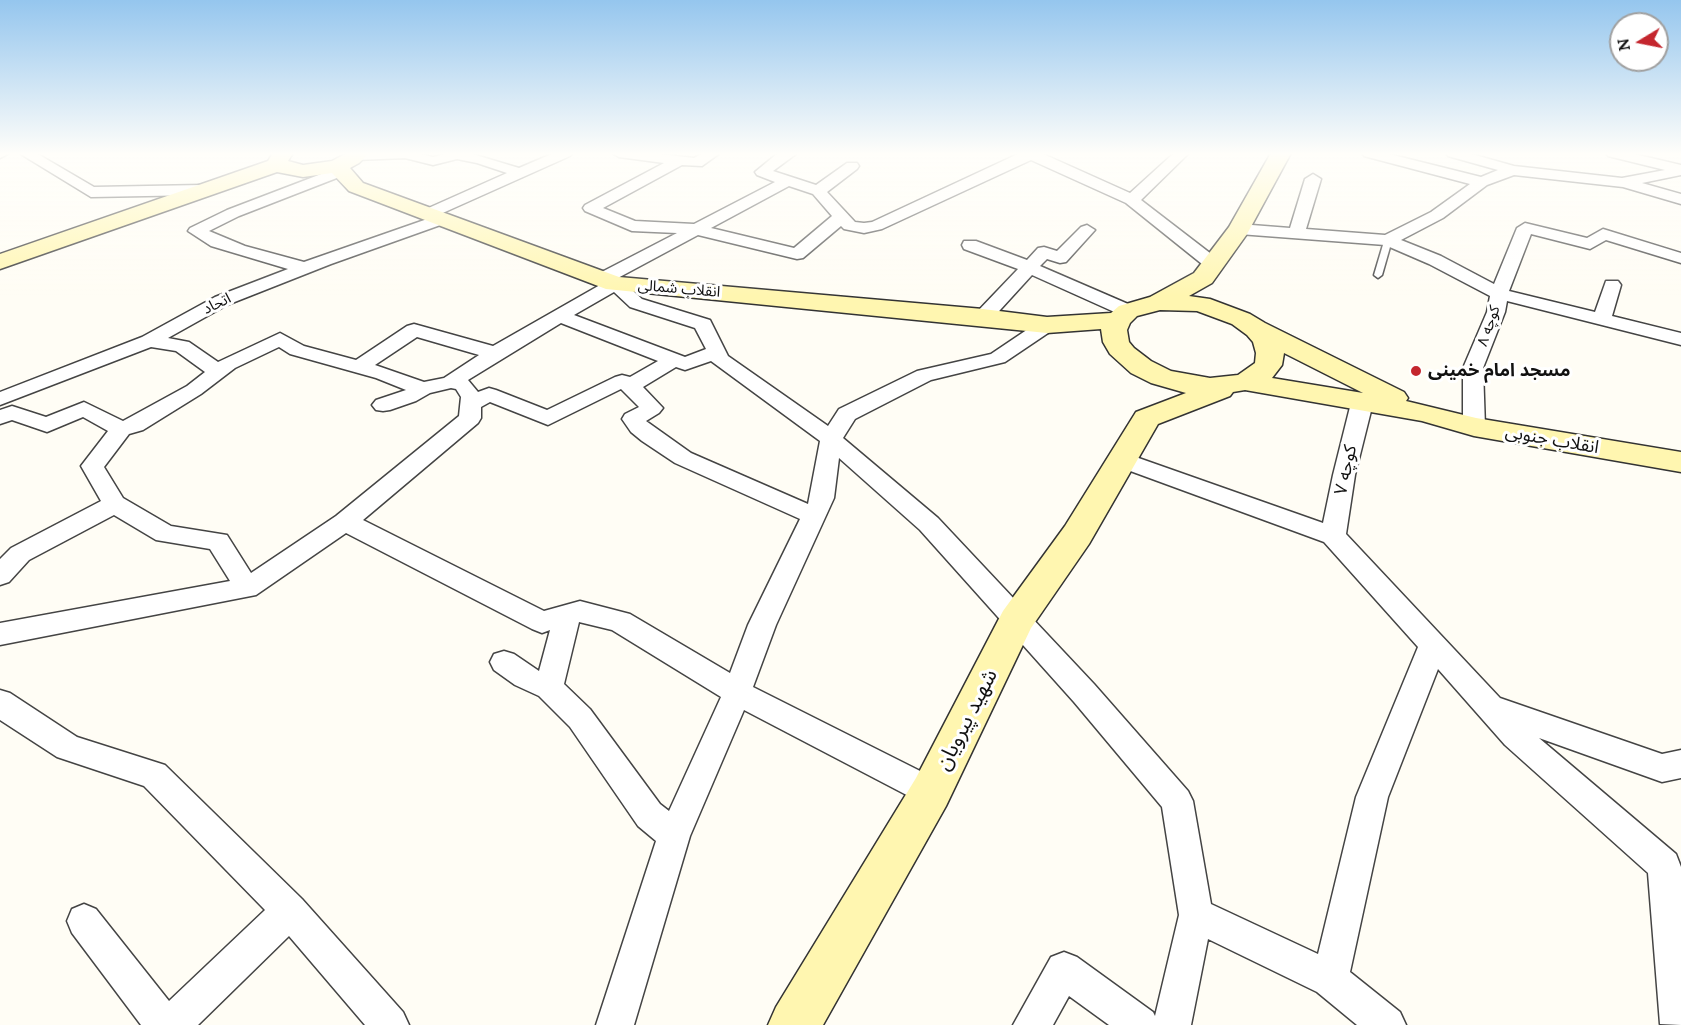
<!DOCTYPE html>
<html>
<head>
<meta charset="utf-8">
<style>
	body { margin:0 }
	#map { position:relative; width:1681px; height:1025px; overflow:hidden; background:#fffdf5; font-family:Lora,serif }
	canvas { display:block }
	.north { position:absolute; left:1609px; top:12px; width:60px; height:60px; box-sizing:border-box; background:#fff; border:2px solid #a0a0a0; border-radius:50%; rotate:260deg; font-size:16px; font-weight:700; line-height:24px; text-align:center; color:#111 }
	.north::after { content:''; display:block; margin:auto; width:21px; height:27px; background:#c4262e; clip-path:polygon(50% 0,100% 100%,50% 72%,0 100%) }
</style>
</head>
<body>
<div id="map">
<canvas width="1681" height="1025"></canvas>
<div class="north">N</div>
</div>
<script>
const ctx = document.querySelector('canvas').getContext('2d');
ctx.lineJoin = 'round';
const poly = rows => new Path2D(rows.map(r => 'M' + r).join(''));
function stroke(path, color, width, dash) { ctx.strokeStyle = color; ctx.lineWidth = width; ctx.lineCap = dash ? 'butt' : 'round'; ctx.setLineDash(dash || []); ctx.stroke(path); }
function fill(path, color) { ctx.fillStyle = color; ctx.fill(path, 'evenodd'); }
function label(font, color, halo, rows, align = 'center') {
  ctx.font = font + ' Lora,"Noto Sans Arabic",serif'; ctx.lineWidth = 6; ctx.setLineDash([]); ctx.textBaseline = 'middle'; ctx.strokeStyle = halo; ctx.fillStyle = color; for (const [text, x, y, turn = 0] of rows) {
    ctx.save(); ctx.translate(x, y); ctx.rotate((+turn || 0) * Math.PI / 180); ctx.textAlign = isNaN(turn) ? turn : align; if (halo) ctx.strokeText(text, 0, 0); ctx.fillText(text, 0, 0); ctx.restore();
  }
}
const lane = poly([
	[1385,238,1392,240,1382,275,1378,278,1374,275,1385,238]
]);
const street = poly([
	[0,153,10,153,0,158,0,153],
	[19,153,36,153,94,187,201,185,209,190,201,195,91,197,19,153],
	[352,153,417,153,433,157,449,153,469,153,519,168,554,153,572,153,570,156,436,216,446,217,448,220,446,223,331,264,227,305,168,338,189,342,218,362,280,333,304,346,356,360,407,326,414,324,493,346,600,285,594,284,591,280,594,276,677,233,632,231,585,211,583,208,585,205,664,163,619,157,612,153,651,153,694,158,703,153,720,153,702,166,682,165,603,208,635,221,694,224,775,182,757,175,755,172,778,153,796,154,773,171,816,185,847,163,857,163,859,166,857,169,827,192,855,222,864,223,872,222,1020,153,1041,153,1130,193,1174,153,1189,153,1141,200,1219,260,1222,264,1219,268,1213,269,1207,268,1126,203,1031,160,882,229,864,233,844,229,841,226,803,258,797,259,698,235,616,279,621,280,642,299,710,320,728,356,828,426,839,409,917,371,991,354,1040,321,1054,321,1056,325,1054,329,1005,362,931,380,855,419,843,438,938,518,1094,684,1188,791,1193,801,1211,904,1318,954,1356,797,1418,647,1324,542,1114,465,1111,460,1114,455,1122,453,1130,455,1323,523,1333,475,1351,403,1355,398,1362,397,1369,398,1373,403,1355,475,1346,534,1500,698,1662,754,1681,750,1681,778,1662,782,1539,738,1676,854,1681,867,1681,1025,1660,1024,1648,873,1505,745,1438,669,1388,797,1350,972,1400,1012,1406,1025,1357,1025,1317,992,1208,939,1191,1025,1109,1025,1069,996,1053,1025,1013,1025,1051,957,1064,952,1077,957,1153,1012,1155,1016,1179,915,1162,807,1074,702,920,530,839,458,834,498,776,625,753,687,942,782,947,792,942,802,931,806,920,802,744,710,690,836,634,1025,596,1025,656,841,638,826,570,727,539,696,515,685,494,670,490,662,494,654,504,651,514,654,539,671,550,630,542,633,532,629,346,533,256,595,0,645,0,623,230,581,210,549,156,540,114,515,29,560,9,582,0,585,0,559,11,548,101,501,81,466,108,431,83,417,47,432,12,420,0,424,0,410,12,406,46,417,84,402,123,421,187,386,205,372,176,351,151,347,0,405,0,392,142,337,215,297,288,269,211,246,188,231,190,228,227,210,337,168,347,168,349,171,347,174,239,216,209,231,245,246,304,262,433,217,424,216,422,213,424,210,507,173,477,163,457,159,433,165,405,158,356,160,349,156,352,153],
	[789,186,813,194,832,216,794,248,711,228,789,186],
	[614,292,630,307,695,328,706,349,685,357,574,315,614,292],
	[561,323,658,361,630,377,622,375,615,377,547,410,496,390,489,388,478,392,468,380,561,323],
	[417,337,479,355,444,378,424,382,375,365,417,337],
	[279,347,290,354,376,378,406,390,376,400,372,405,376,410,383,411,390,410,416,401,430,393,451,388,456,389,461,397,459,416,336,516,251,573,227,535,171,526,123,498,104,467,129,434,143,430,201,394,235,368,279,347],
	[711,361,820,441,808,504,691,453,646,421,659,413,663,408,643,387,676,367,685,370,711,361],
	[621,389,639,407,625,414,622,419,631,432,642,441,675,463,800,519,748,625,730,673,630,614,580,601,544,611,363,520,478,423,481,418,481,407,490,402,548,425,621,389],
	[579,622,612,630,721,697,669,811,660,804,590,709,564,684,579,622],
	[1362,153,1385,153,1481,177,1498,170,1448,156,1446,153,1468,153,1514,166,1622,178,1665,170,1608,156,1606,153,1630,153,1681,165,1681,175,1642,183,1681,194,1681,204,1623,187,1514,175,1487,185,1443,218,1401,240,1441,256,1494,284,1517,228,1525,223,1587,238,1603,229,1681,253,1681,263,1606,240,1590,249,1531,234,1509,291,1595,312,1606,281,1618,281,1621,285,1612,316,1681,333,1681,345,1507,301,1505,312,1483,368,1485,427,1482,432,1474,434,1466,432,1463,427,1463,368,1487,312,1490,296,1429,264,1385,245,1239,234,1231,229,1239,224,1290,228,1305,179,1313,174,1321,179,1306,229,1385,235,1431,212,1470,184,1364,156,1362,153],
	[1087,225,1095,230,1066,262,1060,263,1047,259,1040,266,1135,307,1137,311,1135,315,1121,315,1032,275,990,321,976,321,974,317,976,313,1018,269,964,249,962,245,964,241,976,241,1027,260,1038,248,1044,247,1057,251,1081,227,1087,225],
	[0,690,10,693,77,737,165,765,302,899,403,1012,409,1025,365,1025,289,936,198,1025,141,1025,72,933,67,921,72,909,84,904,96,909,169,1001,265,910,144,786,57,757,0,720,0,690]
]);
const secondary = poly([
	[273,153,293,153,288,161,303,165,332,161,347,153,369,153,359,163,350,168,363,183,619,277,983,309,1047,317,1111,313,1119,306,1150,297,1194,273,1229,227,1271,153,1291,153,1247,234,1212,283,1189,296,1210,299,1250,314,1265,323,1404,392,1408,398,1406,401,1476,418,1681,452,1681,472,1474,436,1422,421,1245,390,1233,392,1230,396,1158,424,1089,544,1031,628,946,806,823,1025,768,1025,776,1007,916,778,1003,611,1065,526,1136,412,1186,393,1151,383,1131,373,1110,354,1103,342,1101,329,1047,333,606,289,349,191,332,173,303,177,277,172,0,269,0,254,268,161,273,153],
	[1160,310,1197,311,1232,324,1247,335,1253,342,1256,353,1255,363,1238,375,1210,378,1171,371,1151,361,1134,348,1129,342,1127,330,1130,323,1137,316,1160,310],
	[1284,353,1363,393,1272,378,1282,365,1284,353]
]);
stroke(lane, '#444', 3);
stroke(street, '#444', 3);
stroke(secondary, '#333', 3);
fill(lane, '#fff');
fill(street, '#fff');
fill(secondary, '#fff6b0');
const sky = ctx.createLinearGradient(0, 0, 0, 296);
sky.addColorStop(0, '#95c6ee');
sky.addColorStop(0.52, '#fffefa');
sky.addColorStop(1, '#fffefa00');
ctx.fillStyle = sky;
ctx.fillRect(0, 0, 1681, 296);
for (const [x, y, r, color] of [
	[1416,371,6,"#c4262e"]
]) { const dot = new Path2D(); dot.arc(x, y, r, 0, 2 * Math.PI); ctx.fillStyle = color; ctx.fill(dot); stroke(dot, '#fff', 2); }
label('15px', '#111', '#fff', [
	["انقلاب شمالی",679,289,5],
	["اتحاد",217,304,-26],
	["کوچه ۸",1489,326,-71]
]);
label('bold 18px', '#111', '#fff', [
	["مسجد امام خمینی",1428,371]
], 'left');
label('18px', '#111', '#fff', [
	["انقلاب جنوبی",1552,440,10],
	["کوچه ۷",1346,470,-78]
]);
label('21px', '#111', '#fff', [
	["شهید پیرویان",967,720,-63]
]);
</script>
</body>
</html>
